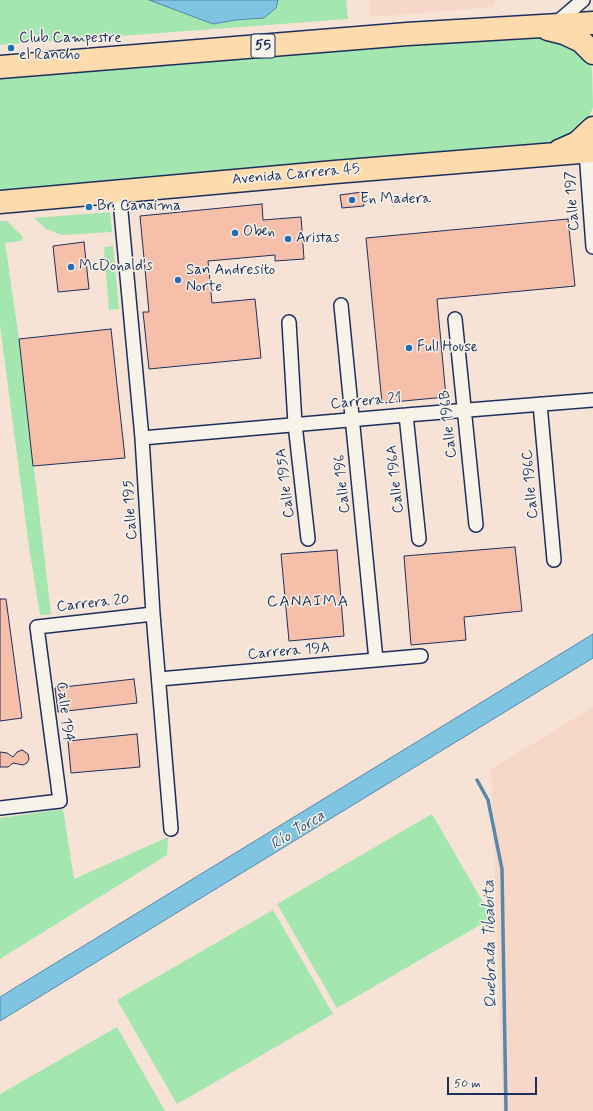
<!DOCTYPE html>
<html>
<head>
<meta charset="utf-8">
<style>
	body { margin:0 }
	#map { position:relative; width:593px; height:1111px; overflow:hidden; background:#f7e3d5; font-family:Mynerve,sans-serif }
	canvas { display:block }
	.scale { position:absolute; left:447px; top:1077px; width:90px; height:18px; box-sizing:border-box; border:2px solid #1b2f5e; border-top:0; padding-left:5px; font-size:12px; line-height:14px; white-space:nowrap; color:#1b2f5e; -webkit-text-stroke:3px #f7f3e8; paint-order:stroke }
</style>
</head>
<body>
<div id="map">
<canvas width="593" height="1111"></canvas>
<div class="scale">50 m</div>
</div>
<script>
const ctx = document.querySelector('canvas').getContext('2d');
ctx.lineJoin = 'round';
function fill(path, color) { ctx.fillStyle = color; ctx.fill(path, 'evenodd'); }
const poly = rows => new Path2D(rows.map(r => 'M' + r).join(''));
function stroke(path, color, width, dash) { ctx.strokeStyle = color; ctx.lineWidth = width; ctx.lineCap = dash ? 'butt' : 'round'; ctx.setLineDash(dash || []); ctx.stroke(path); }
function label(font, color, halo, rows, align = 'center') {
  ctx.font = font + ' Mynerve,sans-serif'; ctx.lineWidth = 3; ctx.setLineDash([]); ctx.textBaseline = 'middle'; ctx.strokeStyle = halo; ctx.fillStyle = color; for (const [text, x, y, turn = 0] of rows) {
    ctx.save(); ctx.translate(x, y); ctx.rotate((+turn || 0) * Math.PI / 180); ctx.textAlign = isNaN(turn) ? turn : align; if (halo) ctx.strokeText(text, 0, 0); ctx.fillText(text, 0, 0); ctx.restore();
  }
}
fill(poly([
	[369,0,495,0,495,7,370,17],
	[593,707,593,1111,503,1111,491,769]
]), '#f7d8c8');
fill(poly([
	[0,0,346,0,348,19,0,45],
	[525,37,551,38,575,47,586,57,592,68,593,107,589,117,578,129,561,138,538,146,121,179,0,192,0,78,161,62],
	[110,212,112,232,62,235,46,229,34,218],
	[0,221,7,221,23,237,21,241,5,243,19,339,51,614,40,615,29,547,0,325],
	[113,246,119,309,109,310,104,247],
	[63,809,74,879,168,837,167,855,0,959,0,818],
	[432,814,492,918,337,1008,277,904],
	[273,910,333,1014,177,1104,117,1000],
	[117,1027,165,1111,0,1111,0,1094]
]), '#a3e6b0');
const water = poly([
	[149,0,278,0,276,8,264,18,235,20,213,24,149,0],
	[593,634,593,658,0,1021,0,997,593,634]
]);
fill(water, '#7fc4e0');
stroke(water, '#5788ac', 1);
stroke(poly([
	[477,780,488,800,502,869,506,1111]
]), '#5788ac', 3.5);
const building = poly([
	[362,192,364,206,342,208,340,195,362,192],
	[262,204,263,220,301,217,304,259,275,261,275,255,208,261,212,303,255,299,261,358,149,369,143,312,149,312,140,216,262,204],
	[568,219,575,286,437,299,446,397,382,403,366,238,568,219],
	[84,242,89,289,58,292,53,246,84,242],
	[111,329,125,458,33,466,19,339,111,329],
	[515,547,522,611,464,617,466,640,411,645,404,556,515,547],
	[337,550,344,636,289,641,281,554,337,550],
	[0,599,6,599,22,718,0,721,0,599],
	[134,679,137,703,58,712,55,688,134,679],
	[137,734,140,767,71,773,68,741,137,734],
	[22,750,28,754,29,759,27,763,23,765,13,763,8,767,0,767,0,752,7,753,13,757,17,752,22,750]
]);
fill(building, '#f6bfaa');
stroke(building, '#1b2f5e', 1);
const street = poly([
	[554,25,583,0],
	[586,152,593,247],
	[119,190,142,438,153,614,171,829],
	[341,305,376,660],
	[455,319,476,525],
	[289,322,295,424,308,539],
	[540,404,554,560],
	[406,415,419,539],
	[142,438,406,415,593,400],
	[159,679,421,656],
	[0,808,60,801,37,627,153,614]
]);
const highway = poly([
	[548,29,564,33,581,41,593,53],
	[0,67,407,34,593,23],
	[559,151,577,143,593,128],
	[0,202,335,172,593,151]
]);
stroke(street, '#1b2f5e', 16);
stroke(highway, '#1b2f5e', 25);
stroke(street, '#f7f3e8', 13);
stroke(highway, '#fedbac', 22);
for (const [x, y, r, color] of [
	[11,48,4,"#1f6fb2"],
	[352,200,4,"#1f6fb2"],
	[89,207,4,"#1f6fb2"],
	[235,233,4,"#1f6fb2"],
	[288,239,4,"#1f6fb2"],
	[71,267,4,"#1f6fb2"],
	[178,280,4,"#1f6fb2"],
	[409,348,4,"#1f6fb2"]
]) { const dot = new Path2D(); dot.arc(x, y, r, 0, 2 * Math.PI); ctx.fillStyle = color; ctx.fill(dot); stroke(dot, '#f7f3e8', 1.5); }
for (const [x, y, w] of [
	[263,46,24]
]) { const box = new Path2D(); box.roundRect(x - w / 2, y - 12, w, 24, 3); ctx.fillStyle = '#f7f3e8'; ctx.fill(box); stroke(box, '#1b2f5e', 1); }
label('bold 14px', '#1b2f5e', null, [
	["55",263,46]
]);
label('15px', '#1b2f5e', '#f7f3e8', [
	["Club Campestre",19,39],
	["el Rancho",19,56],
	["En Madera",360,200],
	["Br. Canaima",97,207],
	["Oben",243,233],
	["Aristas",296,239],
	["McDonald's",79,267],
	["San Andresito",186,271],
	["Norte",186,288],
	["Full House",417,348]
], 'left');
label('15px', '#1b2f5e', '#f7f3e8', [
	["Avenida Carrera 45",296,175,-5],
	["Calle 197",573,201,-94],
	["Carrera 21",366,402,-5],
	["Calle 196B",449,424,-96],
	["Calle 196A",396,479,-96],
	["Calle 195A",286,483,-97],
	["Calle 196",343,484,-96],
	["Calle 196C",531,484,-95],
	["Calle 195",131,510,-94],
	["Carrera 20",93,604,-6],
	["Carrera 19A",289,652,-5],
	["Calle 194",64,712,83]
]);
ctx.letterSpacing = '1px';
label('16px', '#1b2f5e', '#f7f3e8', [
	["CANAIMA",308,603]
]);
ctx.letterSpacing = '0px';
label('italic 16px', '#34547e', '#f7f3e8', [
	["Río Torca",298,831,-32],
	["Quebrada Tibabita",491,944,-91]
]);
</script>
</body>
</html>
